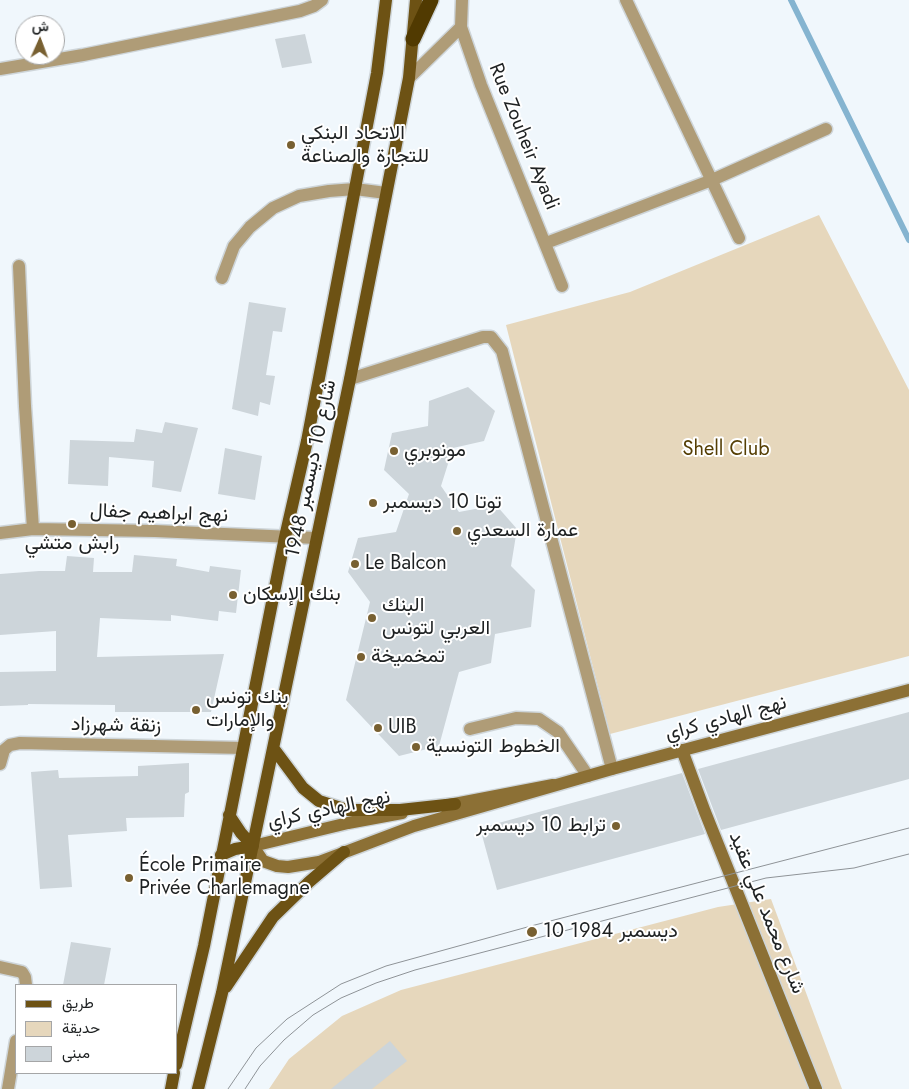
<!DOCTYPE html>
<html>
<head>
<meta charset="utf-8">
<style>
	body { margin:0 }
	#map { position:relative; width:909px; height:1089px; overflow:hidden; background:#f0f7fc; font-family:Jost,Vazirmatn,sans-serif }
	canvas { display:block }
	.legend { position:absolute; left:15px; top:984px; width:162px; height:90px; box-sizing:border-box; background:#fff; border:1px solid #a5a6a7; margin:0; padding:6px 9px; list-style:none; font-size:15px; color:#1e2122 }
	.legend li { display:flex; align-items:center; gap:10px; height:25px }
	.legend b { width:25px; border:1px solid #a5a6a7 }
	.north { position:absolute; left:15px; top:15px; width:50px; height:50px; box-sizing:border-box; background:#fff; border:1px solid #a5a6a7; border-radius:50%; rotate:2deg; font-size:14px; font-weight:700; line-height:20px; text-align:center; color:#1e2122 }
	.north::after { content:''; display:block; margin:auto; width:18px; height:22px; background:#786031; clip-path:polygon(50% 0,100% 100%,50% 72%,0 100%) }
</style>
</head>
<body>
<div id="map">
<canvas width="909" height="1089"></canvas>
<ul class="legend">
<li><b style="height:6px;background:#6d5214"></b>طريق</li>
<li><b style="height:14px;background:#e6d7bc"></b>حديقة</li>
<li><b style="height:14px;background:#cdd5da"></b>مبنى</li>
</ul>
<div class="north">ش</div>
</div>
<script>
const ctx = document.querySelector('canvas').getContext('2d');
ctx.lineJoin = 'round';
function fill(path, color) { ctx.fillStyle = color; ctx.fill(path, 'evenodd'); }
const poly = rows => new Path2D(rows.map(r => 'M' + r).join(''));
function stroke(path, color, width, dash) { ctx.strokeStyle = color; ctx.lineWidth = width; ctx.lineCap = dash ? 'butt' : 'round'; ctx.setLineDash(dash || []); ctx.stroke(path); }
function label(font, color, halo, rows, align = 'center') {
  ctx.font = font + ' Jost,Vazirmatn,sans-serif'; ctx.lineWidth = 4; ctx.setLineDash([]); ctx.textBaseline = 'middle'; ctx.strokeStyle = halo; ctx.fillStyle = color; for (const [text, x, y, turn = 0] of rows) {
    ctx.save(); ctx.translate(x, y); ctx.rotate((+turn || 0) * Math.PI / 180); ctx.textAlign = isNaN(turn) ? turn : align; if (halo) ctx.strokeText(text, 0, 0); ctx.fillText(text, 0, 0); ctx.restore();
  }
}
fill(poly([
	[819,215,909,390,909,656,610,734,506,325,630,292],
	[771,899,842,1089,269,1089,289,1059,342,1016,401,990,718,907]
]), '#e6d7bc');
stroke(poly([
	[791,0,909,240]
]), '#85b4d0', 6);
fill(poly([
	[305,34,312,63,282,68,275,39],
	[249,302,286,308,282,332,273,331,266,375,275,376,270,405,260,402,258,416,232,409],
	[468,387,495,411,484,441,453,448,441,486,459,512,496,505,517,529,511,566,535,590,531,627,495,634,491,663,459,672,439,746,399,756,346,700,370,602,348,572,358,538,396,532,409,494,384,470,392,433,428,426,429,401],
	[165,422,198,428,181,492,152,487,154,461,109,457,108,486,68,484,70,440,134,442,136,429,162,433],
	[225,448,262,456,255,500,218,494],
	[134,555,177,559,176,566,209,572,210,566,241,570,236,613,219,611,218,621,171,615,171,621,100,618,97,657,224,654,211,712,115,712,115,705,28,704,28,705,0,706,0,672,56,671,56,631,0,635,0,574,39,571,65,571,67,556,94,558,93,572,132,572],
	[909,712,909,779,721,830,698,769],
	[189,763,189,792,185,794,184,817,126,818,127,831,68,835,72,887,40,889,31,772,58,770,59,778,138,776,138,766],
	[682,773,705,834,497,890,480,828],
	[71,942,111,948,104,985,63,985],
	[390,1041,407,1061,372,1089,331,1089]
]), '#cdd5da');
const lane = poly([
	[350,379,483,337,491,337,502,351,612,769],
	[470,729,516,718,539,719,558,732,588,776]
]);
const street = poly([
	[462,0,461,27,481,85,562,286],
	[626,0,739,238],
	[0,69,83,55,300,11,314,6,322,0],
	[409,78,461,27],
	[546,243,712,180,826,129],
	[19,266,25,406,33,529],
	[222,278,234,246,250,227,273,208,299,196,329,191,355,189,386,193],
	[0,533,33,529,155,531,316,538],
	[0,764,4,750,10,745,20,743,243,748],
	[0,967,22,972,25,977,26,985],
	[8,1089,16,1041]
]);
const secondary = poly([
	[682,750,705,812,816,1089],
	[444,806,553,785],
	[402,813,348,823,253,846,263,861,277,866,288,867,319,862,414,826,612,769,909,690]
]);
const primary = poly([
	[274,749,303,788,319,801,347,810,400,810,455,804],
	[229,815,241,833,253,846],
	[221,855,235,849,253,846],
	[226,987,273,917,309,882,344,852],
	[176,1065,204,946,285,537,307,441,377,73,386,0],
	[171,1089,174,1073],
	[198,1089,222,993,350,379,409,78,416,0]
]);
const highway = poly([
	[413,39,431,0]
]);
stroke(lane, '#ced5d9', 15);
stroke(street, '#ced5d9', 15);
stroke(secondary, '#ced5d9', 15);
stroke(primary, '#ced5d9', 15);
stroke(highway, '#ced5d9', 18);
stroke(lane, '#af9c77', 12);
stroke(street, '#af9c77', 12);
stroke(secondary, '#8c7035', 12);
stroke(primary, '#6d5214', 12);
stroke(highway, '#513a01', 15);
stroke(poly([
	[228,1089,256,1048,287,1019,341,984,386,966,531,926,909,828],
	[245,1089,260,1066,284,1040,313,1015,341,998,376,983,415,970,766,878,854,868,909,854]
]), '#8e9397', 1);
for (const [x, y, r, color] of [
	[291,145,5,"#786031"],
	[394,451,5,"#786031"],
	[373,503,5,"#786031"],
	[72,524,5,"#786031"],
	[457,531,5,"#786031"],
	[355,564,5,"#786031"],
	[233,595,5,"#786031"],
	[372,618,5,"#786031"],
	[361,657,5,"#786031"],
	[196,710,5,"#786031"],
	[378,728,5,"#786031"],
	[416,747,5,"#786031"],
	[616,826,5,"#786031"],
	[129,878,5,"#786031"],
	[532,932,6,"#786031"]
]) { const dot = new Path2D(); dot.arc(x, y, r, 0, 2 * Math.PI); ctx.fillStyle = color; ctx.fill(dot); stroke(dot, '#fff', 2); }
label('20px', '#1e2122', '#fff', [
	["الاتحاد البنكي",301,134],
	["للتجارة والصناعة",301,157],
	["مونوبري",404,451],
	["توتا 10 ديسمبر",383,503],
	["عمارة السعدي",467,531],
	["رابش متشي",72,544,"center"],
	["Le Balcon",365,564],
	["بنك الإسكان",243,595],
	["البنك",382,606],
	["العربي لتونس",382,629],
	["تمخميخة",371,657],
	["بنك تونس",206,698],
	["والإمارات",206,721],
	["UIB",388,728],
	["الخطوط التونسية",426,747],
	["ترابط 10 ديسمبر",606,826,"right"],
	["École Primaire",139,866],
	["Privée Charlemagne",139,889],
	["10 ديسمبر 1984",543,932]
], 'left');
label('20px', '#1e2122', '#fff', [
	["Rue Zouheir Ayadi",523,137,68],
	["شارع 10 ديسمبر 1948",312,469,-78],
	["نهج ابراهيم جفال",159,514,2],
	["نهج الهادي كراي",726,719,-15],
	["زنقة شهرزاد",116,726,1],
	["نهج الهادي كراي",329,810,-12],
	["شارع محمد علي عقيد",766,913,68]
]);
label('20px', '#553e04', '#fff', [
	["Shell Club",726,450]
]);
</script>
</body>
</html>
